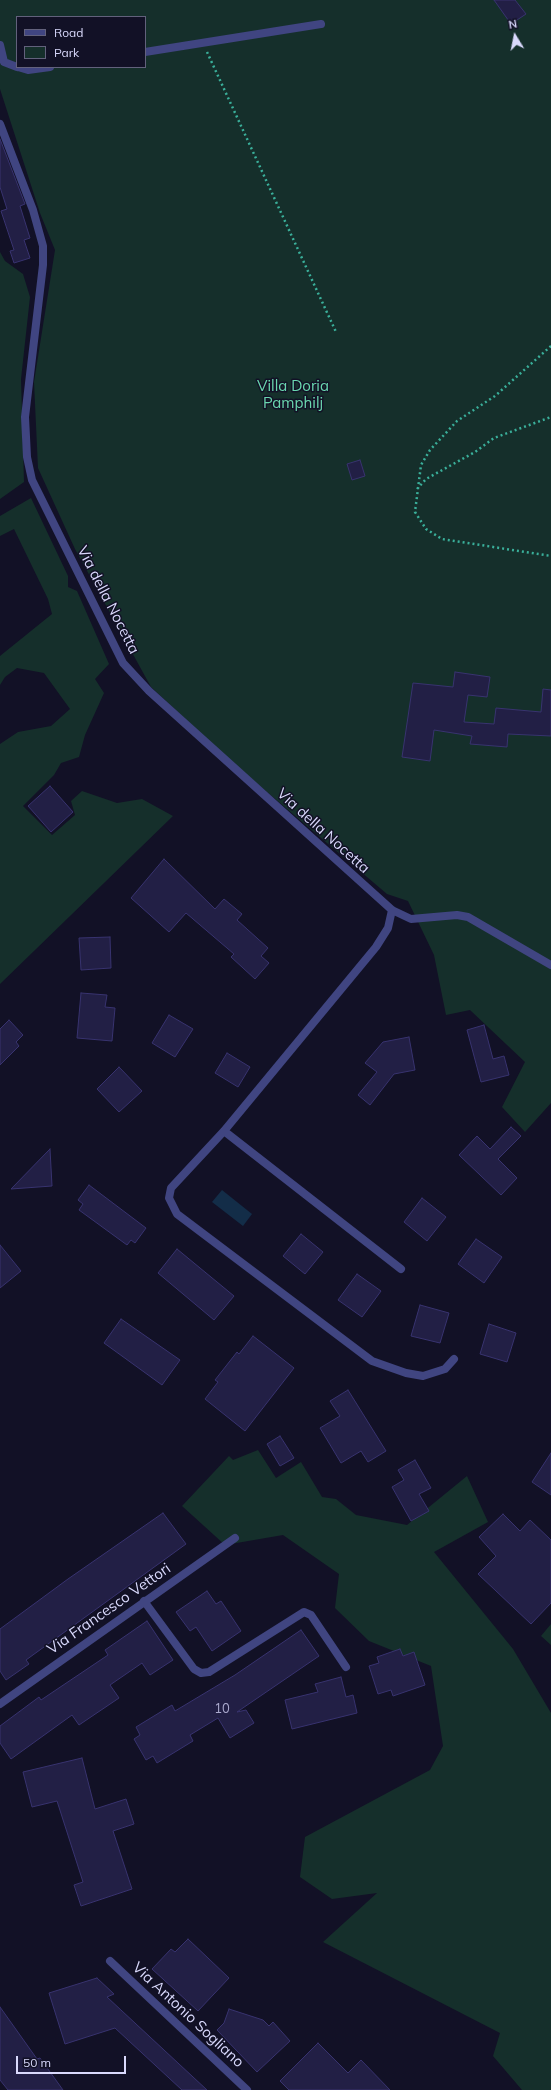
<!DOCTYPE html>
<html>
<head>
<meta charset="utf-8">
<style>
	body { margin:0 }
	#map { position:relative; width:551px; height:2090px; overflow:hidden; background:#121126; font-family:Mulish,sans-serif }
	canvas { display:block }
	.legend { position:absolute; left:16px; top:16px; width:130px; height:52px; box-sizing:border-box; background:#121126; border:1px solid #62617c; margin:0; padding:5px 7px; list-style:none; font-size:12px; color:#d9d9fc }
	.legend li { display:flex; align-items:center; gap:8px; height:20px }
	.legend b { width:20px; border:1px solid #62617c }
	.north { position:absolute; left:495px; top:16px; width:40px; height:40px; -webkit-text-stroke:3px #121126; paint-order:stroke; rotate:350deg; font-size:11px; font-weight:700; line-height:16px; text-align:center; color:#d9d9fc }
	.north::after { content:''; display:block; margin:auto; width:14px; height:18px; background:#d9d9fc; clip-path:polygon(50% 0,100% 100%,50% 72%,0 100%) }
	.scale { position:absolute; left:16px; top:2056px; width:110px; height:18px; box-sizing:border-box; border:2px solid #d9d9fc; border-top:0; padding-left:5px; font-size:12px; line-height:14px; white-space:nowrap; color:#d9d9fc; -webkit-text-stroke:3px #121126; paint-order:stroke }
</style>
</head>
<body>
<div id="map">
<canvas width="551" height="2090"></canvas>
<ul class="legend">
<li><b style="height:5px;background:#404581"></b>Road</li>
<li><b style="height:11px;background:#152f2b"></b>Park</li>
</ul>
<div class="north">N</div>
<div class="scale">50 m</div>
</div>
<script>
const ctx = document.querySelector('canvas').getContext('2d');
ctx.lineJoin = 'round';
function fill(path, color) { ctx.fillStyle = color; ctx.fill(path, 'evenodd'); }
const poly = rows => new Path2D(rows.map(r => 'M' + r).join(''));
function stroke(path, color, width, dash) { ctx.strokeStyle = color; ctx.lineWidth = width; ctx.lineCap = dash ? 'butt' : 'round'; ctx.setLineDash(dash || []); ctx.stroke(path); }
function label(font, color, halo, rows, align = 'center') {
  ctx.font = font + ' Mulish,sans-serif'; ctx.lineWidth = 3; ctx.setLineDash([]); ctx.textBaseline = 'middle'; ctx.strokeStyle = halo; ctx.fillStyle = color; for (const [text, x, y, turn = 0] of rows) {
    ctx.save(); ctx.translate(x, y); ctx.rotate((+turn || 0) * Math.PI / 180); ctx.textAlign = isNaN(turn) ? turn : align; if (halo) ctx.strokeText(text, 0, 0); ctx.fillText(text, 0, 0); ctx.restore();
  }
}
fill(poly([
	[0,0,551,0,551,1103,525,1132,502,1107,525,1062,470,1010,446,1015,434,955,408,901,387,894,234,764,151,687,75,549,38,468,34,382,55,250,40,213,0,89],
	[17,17,145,17,145,67,17,67],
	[0,252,5,261,23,274,30,297,21,379,24,482,0,499],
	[31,498,68,576,68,587,77,591,109,664,95,679,104,693,85,735,79,757,61,763,54,775,23,806,52,835,75,815,71,801,82,791,117,803,142,799,173,816,0,984,0,744,18,732,51,726,70,709,44,673,17,668,5,677,0,685,0,656,52,614,48,599,14,529,0,536,0,516],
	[258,1450,276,1478,301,1462,322,1497,336,1499,356,1515,407,1525,467,1476,488,1522,434,1552,513,1649,551,1713,551,2090,522,2090,493,2056,500,2033,323,1942,377,1893,332,1899,300,1877,305,1837,430,1770,443,1746,431,1666,369,1641,335,1608,339,1574,283,1535,225,1545,182,1506,229,1456,233,1460],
	[551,1624,551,1645,541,1636]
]), '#152f2b');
fill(poly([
	[222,1190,252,1214,243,1226,212,1202]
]), '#132d48');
const building = poly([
	[494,0,515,0,526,14,511,24,494,0],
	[0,139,25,204,20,206,30,238,24,240,30,258,14,263,10,251,14,250,1,211,7,209,0,187,0,139],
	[360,460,365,476,352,480,347,464,360,460],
	[455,672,490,677,487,697,468,695,464,722,494,724,496,708,541,712,543,689,551,690,551,736,508,734,507,747,470,744,472,736,434,730,430,761,402,757,413,683,453,687,455,672],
	[50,786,73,812,51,832,28,806,50,786],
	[164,859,215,909,224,899,242,914,237,920,268,948,261,956,269,963,255,979,231,957,234,954,186,913,169,932,131,898,164,859],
	[110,937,111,968,81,970,79,938,110,937],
	[81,993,107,995,105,1007,115,1008,112,1041,77,1038,81,993],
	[169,1015,193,1029,175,1057,152,1043,169,1015],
	[9,1020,23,1035,16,1042,19,1046,0,1065,0,1029,9,1020],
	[484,1025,493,1059,504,1056,509,1075,481,1082,467,1030,484,1025],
	[409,1037,415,1070,394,1074,370,1105,358,1095,377,1072,365,1063,383,1042,409,1037],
	[227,1053,250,1067,238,1087,215,1073,227,1053],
	[119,1067,142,1091,119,1112,97,1089,119,1067],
	[511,1127,521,1136,498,1159,517,1178,501,1195,459,1155,477,1136,490,1149,511,1127],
	[50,1149,52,1186,11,1189,50,1149],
	[89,1185,146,1228,135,1243,131,1240,127,1245,79,1210,83,1204,78,1200,89,1185],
	[422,1198,446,1217,427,1241,404,1222,422,1198],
	[301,1234,323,1252,305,1274,283,1256,301,1234],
	[476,1239,502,1257,484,1283,458,1264,476,1239],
	[0,1245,21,1271,0,1288,0,1245],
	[177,1249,234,1296,214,1320,158,1273,177,1249],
	[357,1274,381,1291,362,1317,338,1300,357,1274],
	[420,1305,449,1313,440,1343,411,1336,420,1305],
	[121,1319,180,1360,162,1385,104,1343,121,1319],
	[489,1324,516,1333,507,1362,480,1354,489,1324],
	[253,1336,294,1368,245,1431,205,1399,218,1382,215,1380,237,1352,239,1354,253,1336],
	[348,1390,386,1451,368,1462,361,1451,341,1463,320,1428,340,1416,330,1401,348,1390],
	[280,1436,294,1458,280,1466,267,1444,280,1436],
	[551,1453,551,1495,532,1482,551,1453],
	[415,1460,431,1488,419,1494,429,1511,411,1521,392,1487,404,1480,398,1470,415,1460],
	[163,1513,186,1544,26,1660,29,1664,6,1680,0,1671,0,1629,68,1579,163,1513],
	[503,1514,520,1531,530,1520,551,1540,551,1603,531,1624,478,1574,496,1556,479,1537,503,1514],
	[207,1591,216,1604,221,1601,241,1631,212,1651,196,1627,190,1631,176,1612,207,1591],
	[147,1621,173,1660,150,1675,142,1663,110,1685,119,1698,79,1725,72,1715,11,1759,0,1743,0,1726,39,1697,41,1700,108,1655,105,1650,147,1621],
	[301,1630,319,1656,237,1712,246,1710,254,1723,230,1738,218,1718,190,1735,193,1741,157,1763,153,1756,146,1760,134,1739,140,1735,136,1727,172,1705,175,1711,235,1675,301,1630],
	[400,1649,403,1656,414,1652,425,1685,393,1696,391,1690,378,1694,369,1666,379,1663,377,1657,400,1649],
	[341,1677,346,1697,353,1695,357,1713,292,1729,285,1700,318,1692,315,1684,341,1677],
	[82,1758,95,1809,126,1799,134,1824,113,1831,132,1889,81,1906,74,1885,83,1882,57,1801,32,1807,23,1772,82,1758],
	[188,1939,229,1978,198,2011,152,1969,171,1949,175,1952,188,1939],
	[97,1978,114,1994,107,1997,207,2090,182,2090,115,2028,65,2044,49,1993,97,1978],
	[0,2007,37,2059,40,2058,63,2090,8,2090,0,2080,0,2007],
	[229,2009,263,2020,269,2026,273,2022,290,2041,257,2072,217,2030,224,2023,229,2009],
	[318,2043,348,2073,361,2060,390,2090,289,2090,280,2081,318,2043]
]);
fill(building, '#221f45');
stroke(building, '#38336f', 1);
stroke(poly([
	[207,52,336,332],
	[551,346,495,396,457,421,430,450,421,465,415,512,426,529,442,539,551,556],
	[417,489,426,479,475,452,494,438,551,417]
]), '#3aaf9a', 2.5, [2, 3]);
stroke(poly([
	[0,45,4,62,17,67],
	[145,52,321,24],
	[18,67,28,70,50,67],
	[0,124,33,210,43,246,43,265,25,417,27,457,32,480,123,663,149,691,392,910,411,919,457,915,468,917,551,965],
	[392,910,388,928,376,947,224,1131,171,1188,169,1198,177,1214,372,1361,406,1373,423,1376,445,1369,454,1359],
	[224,1131,401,1269],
	[144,1601,194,1669,201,1673,209,1672,304,1612,311,1615,346,1667],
	[0,1704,235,1538],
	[110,1961,247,2090]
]), '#404581', 8);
label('13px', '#abaace', null, [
	["10",222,1709]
]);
label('15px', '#6ad7af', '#121126', [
	["Villa Doria",293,386],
	["Pamphilj",293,403]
]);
label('15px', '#d9d9fc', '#121126', [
	["Via della Nocetta",108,600,63],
	["Via della Nocetta",323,831,42],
	["Via Francesco Vettori",109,1609,-35],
	["Via Antonio Sogliano",188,2015,43]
]);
</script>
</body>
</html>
